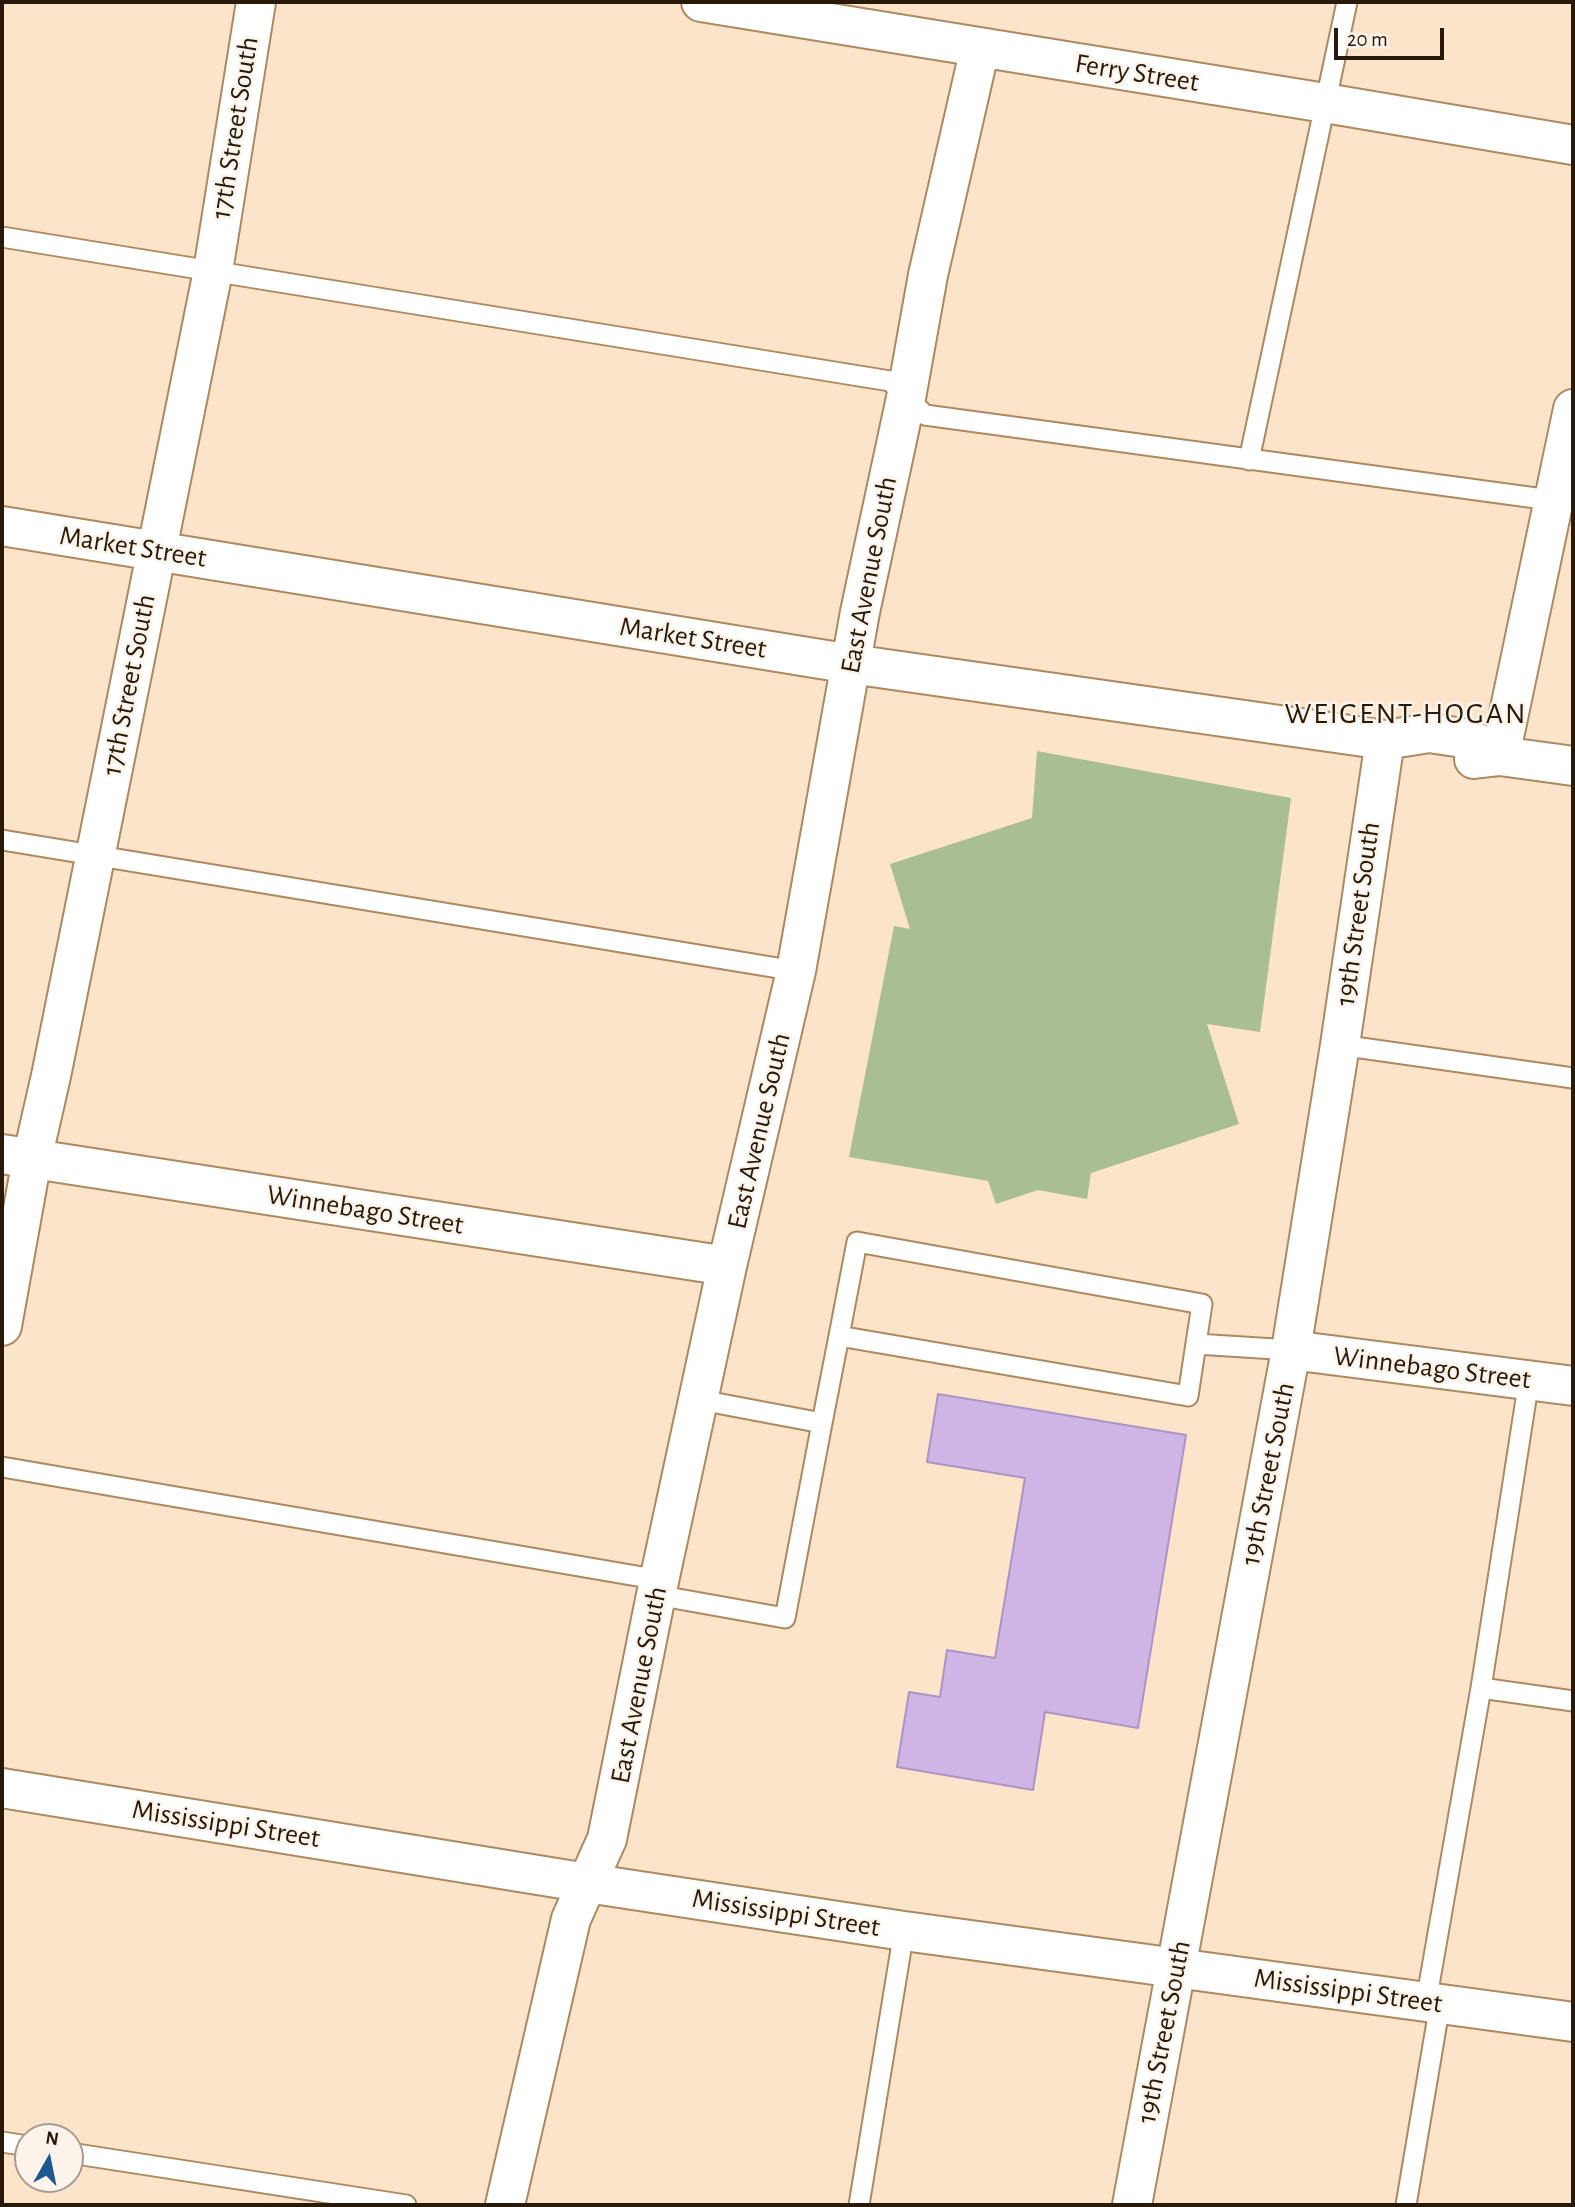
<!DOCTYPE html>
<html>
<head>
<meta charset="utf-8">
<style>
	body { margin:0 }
	#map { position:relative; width:1575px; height:2207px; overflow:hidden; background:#fce4ca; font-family:"Alegreya Sans",sans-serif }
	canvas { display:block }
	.frame { position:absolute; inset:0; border:4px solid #281909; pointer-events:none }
	.north { position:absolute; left:14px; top:2123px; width:70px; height:70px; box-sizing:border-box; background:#fcf4eb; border:2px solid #a79c91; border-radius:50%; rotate:9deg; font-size:19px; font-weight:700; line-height:28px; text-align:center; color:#281909 }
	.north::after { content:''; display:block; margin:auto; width:24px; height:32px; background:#1c5990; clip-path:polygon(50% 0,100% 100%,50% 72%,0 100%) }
	.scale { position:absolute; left:1334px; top:28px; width:110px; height:32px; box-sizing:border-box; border:4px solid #281909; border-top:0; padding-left:9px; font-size:21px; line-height:24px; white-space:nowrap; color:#281909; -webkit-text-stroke:5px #fcf4eb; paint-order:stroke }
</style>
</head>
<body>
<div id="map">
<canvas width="1575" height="2207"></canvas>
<div class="frame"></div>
<div class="north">N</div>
<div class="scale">20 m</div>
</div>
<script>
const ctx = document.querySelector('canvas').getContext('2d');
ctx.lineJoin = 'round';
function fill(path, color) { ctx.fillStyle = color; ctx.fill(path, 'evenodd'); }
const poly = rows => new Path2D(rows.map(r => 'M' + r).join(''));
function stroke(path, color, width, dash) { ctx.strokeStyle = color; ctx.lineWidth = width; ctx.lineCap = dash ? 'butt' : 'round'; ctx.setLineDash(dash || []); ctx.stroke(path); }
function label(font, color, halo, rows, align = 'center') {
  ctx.font = font + ' "Alegreya Sans",sans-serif'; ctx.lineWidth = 5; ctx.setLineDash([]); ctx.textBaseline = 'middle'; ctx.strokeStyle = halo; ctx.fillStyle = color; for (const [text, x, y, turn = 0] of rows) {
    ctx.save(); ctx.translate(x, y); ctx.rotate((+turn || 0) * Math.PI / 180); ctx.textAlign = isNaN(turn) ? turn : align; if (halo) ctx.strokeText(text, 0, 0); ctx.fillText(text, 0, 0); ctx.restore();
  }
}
fill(poly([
	[1037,751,1291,798,1260,1032,1207,1024,1239,1124,1091,1173,1087,1199,1038,1190,996,1204,988,1181,849,1157,894,926,910,929,890,864,1032,818]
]), '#a9be94');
const building = poly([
	[938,1394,1186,1435,1138,1728,1045,1712,1033,1790,897,1767,909,1692,940,1697,947,1650,995,1658,1025,1478,927,1462,938,1394]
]);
fill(building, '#cfb5e5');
stroke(building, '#ad94c2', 2);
const lane = poly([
	[2,237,890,381,925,415,1558,501],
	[1249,460,1347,2],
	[2,840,796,971],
	[1340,1045,1573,1078],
	[1196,1344,1291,1350],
	[700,1400,822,1423],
	[2,1467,660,1580],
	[656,1595,785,1618,822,1423,839,1336,857,1242,1202,1304,1188,1396,839,1336],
	[1481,1688,1573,1701],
	[1426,2002,1481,1688,1529,1380],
	[2,2142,28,2146],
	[70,2153,406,2205],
	[859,2205,904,1931],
	[1406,2205,1440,2004]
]);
const street = poly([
	[701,2,1325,103,1573,145],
	[2,526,851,664,1385,740,1429,733,1470,739,1500,756],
	[1500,756,1573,409],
	[1474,759,1500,756,1573,766],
	[2,1154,727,1266],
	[2,1326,32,1159,51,1076,213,271,256,2],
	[1291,1350,1573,1386],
	[2,1788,587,1883,904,1931,1573,2022],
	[505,2205,571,1919,607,1839,656,1595,727,1266,796,971,860,612,906,398,928,275,980,48],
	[1132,2205,1291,1350,1340,1045,1385,740]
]);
stroke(lane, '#ad8960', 23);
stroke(street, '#ad8960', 42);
stroke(lane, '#fff', 19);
stroke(street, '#fff', 38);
label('28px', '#281909', '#fcf4eb', [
	["Ferry Street",1137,73,9],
	["17th Street South",235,128,-81],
	["Market Street",133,547,9],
	["East Avenue South",869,575,-79],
	["Market Street",693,638,9],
	["17th Street South",129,685,-79],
	["19th Street South",1358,914,-82],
	["East Avenue South",759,1131,-77],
	["Winnebago Street",365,1210,9],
	["Winnebago Street",1432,1368,7],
	["19th Street South",1268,1474,-79],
	["East Avenue South",639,1685,-79],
	["Mississippi Street",226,1824,9],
	["Mississippi Street",786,1913,9],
	["Mississippi Street",1348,1991,8],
	["19th Street South",1164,2032,-79]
]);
ctx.letterSpacing = '2px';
label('30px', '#281909', '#fcf4eb', [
	["WEIGENT-HOGAN",1406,714]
]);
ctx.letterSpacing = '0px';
</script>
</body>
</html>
